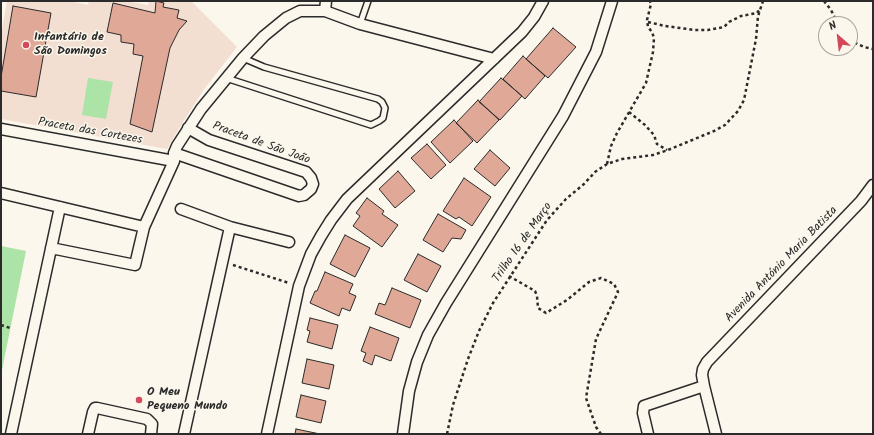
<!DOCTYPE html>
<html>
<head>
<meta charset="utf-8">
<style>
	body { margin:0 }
	#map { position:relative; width:874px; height:435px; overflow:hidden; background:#fbf7ec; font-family:Kalam,sans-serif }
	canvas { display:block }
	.frame { position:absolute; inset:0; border:2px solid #2b2b2b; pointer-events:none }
	.north { position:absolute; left:818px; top:16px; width:40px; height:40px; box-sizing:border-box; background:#fbf7ec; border:1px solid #a8a59f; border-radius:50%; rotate:332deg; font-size:11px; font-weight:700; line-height:16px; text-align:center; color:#2b2b2b }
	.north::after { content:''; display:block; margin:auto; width:14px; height:18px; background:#d1495b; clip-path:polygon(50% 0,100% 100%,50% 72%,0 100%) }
</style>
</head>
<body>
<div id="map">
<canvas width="874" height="435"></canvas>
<div class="frame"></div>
<div class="north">N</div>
</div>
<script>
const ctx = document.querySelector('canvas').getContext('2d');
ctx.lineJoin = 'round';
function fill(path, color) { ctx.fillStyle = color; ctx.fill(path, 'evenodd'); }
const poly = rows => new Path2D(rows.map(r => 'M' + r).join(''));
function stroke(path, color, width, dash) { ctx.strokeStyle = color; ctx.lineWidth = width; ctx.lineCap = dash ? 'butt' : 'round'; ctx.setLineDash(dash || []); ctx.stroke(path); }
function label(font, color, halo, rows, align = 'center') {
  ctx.font = font + ' Kalam,sans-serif'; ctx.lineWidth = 3; ctx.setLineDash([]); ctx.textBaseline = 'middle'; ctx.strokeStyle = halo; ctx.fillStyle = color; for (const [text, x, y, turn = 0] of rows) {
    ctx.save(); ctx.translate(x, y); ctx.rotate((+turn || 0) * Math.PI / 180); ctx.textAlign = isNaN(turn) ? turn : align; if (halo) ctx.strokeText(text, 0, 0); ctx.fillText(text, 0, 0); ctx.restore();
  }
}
fill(poly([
	[7,1,69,1,88,5,89,1,125,1,148,5,149,1,191,1,237,47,205,88,183,122,167,149,1,119,1,35]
]), '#f3dfd2');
fill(poly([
	[88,78,113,82,106,119,82,115],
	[1,246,26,251,1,375]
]), '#ace3a7');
const building = poly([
	[156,1,164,3,163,7,179,10,177,18,187,21,179,30,170,48,152,132,130,124,143,56,133,54,134,44,121,42,121,35,107,32,113,3,155,13,156,1],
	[13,6,51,13,36,97,1,91,1,77,13,6],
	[553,28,576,47,548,78,526,59,553,28],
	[523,56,545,76,525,99,503,79,523,56],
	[501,78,522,96,500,120,479,102,501,78],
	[478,100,499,120,477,143,456,123,478,100],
	[454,120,473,141,450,163,431,142,454,120],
	[427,144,446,165,431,179,411,158,427,144],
	[490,150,510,168,495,186,474,169,490,150],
	[398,171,415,191,395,208,379,189,398,171],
	[464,178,491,197,472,226,459,217,456,219,443,211,464,178],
	[367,198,384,211,382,214,398,225,382,247,353,226,360,216,356,213,367,198],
	[438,214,466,230,461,239,452,238,443,252,423,240,438,214],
	[345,235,370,248,355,277,330,264,345,235],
	[418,254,441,266,427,292,404,280,418,254],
	[325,272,353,284,349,293,356,296,350,311,342,308,339,316,310,303,315,291,317,291,325,272],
	[392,288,421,300,410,328,375,314,379,303,385,305,392,288],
	[310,318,338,325,332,349,307,342,310,331,307,330,310,318],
	[370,327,399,338,391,361,375,355,372,365,363,361,366,353,361,351,370,327],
	[307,359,334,365,329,389,302,383,307,359],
	[301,395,326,401,321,423,296,417,301,395],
	[296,429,320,434,295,434,296,429]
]);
fill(building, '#dfa897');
stroke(building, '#2b2b2b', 1);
const service = poly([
	[360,24,368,1],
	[226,78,371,125,379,121,383,118,385,108,382,102,378,99,264,67,243,58]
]);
const minor = poly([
	[325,11,326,1],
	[1,129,174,161],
	[174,153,299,196,304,195,311,189,313,184,311,178,306,172,209,140,188,128],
	[1,193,144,227,174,161,174,153,177,146,201,109,243,58,264,36,286,18,300,11,325,11,360,24,494,59],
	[181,209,230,227,184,434],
	[230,227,289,242],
	[51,248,135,265,144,227],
	[704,386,716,434],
	[11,434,60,207],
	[88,434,93,412,95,408,97,408,147,419,152,424,151,434],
	[267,434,299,286,311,254,321,236,331,220,347,199,522,32,534,17,543,1],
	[403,434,409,391,417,362,428,335,446,303,563,116,596,52,612,1],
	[648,434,643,413,644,406,704,386,702,375,703,369,707,362,861,201,873,185]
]);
stroke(service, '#2b2b2b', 8);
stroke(minor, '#2b2b2b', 13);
stroke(poly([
	[824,1,831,10,838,24],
	[648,22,665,26,695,30,708,30,724,27,729,22,741,16,757,13,760,9],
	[850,39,853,42,864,47,873,49],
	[629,112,645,125,654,135,657,144,667,150],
	[607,164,611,146,617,133,646,83,653,52,654,38,652,32,648,27,647,20,651,4,650,1],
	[233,265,289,283],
	[509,276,535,291,537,296,538,308,546,313,567,300,589,282,601,278,614,284,618,292,596,339,586,398,596,427,601,434],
	[1,325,10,328],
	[447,434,453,405,468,359,479,331,493,303,547,220,566,199,584,184,595,172,607,164,622,159,653,155,668,150,714,131,725,125,738,111,744,100,756,39,758,16,763,1]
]), '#2b2b2b', 2.5, [3, 3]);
stroke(service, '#fbf7ec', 5);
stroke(minor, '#fbf7ec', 10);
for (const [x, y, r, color] of [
	[26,45,4,"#d1495b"],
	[139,400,4,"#d1495b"]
]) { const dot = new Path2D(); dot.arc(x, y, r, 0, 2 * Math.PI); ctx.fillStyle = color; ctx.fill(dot); stroke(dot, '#fbf7ec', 1.5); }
label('bold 12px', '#2b2b2b', '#fbf7ec', [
	["Infantário de",34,38],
	["São Domingos",34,52],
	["O Meu",147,393],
	["Pequeno Mundo",147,407]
], 'left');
label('12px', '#2b2b2b', '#fbf7ec', [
	["Praceta das Cortezes",90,132,10],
	["Praceta de São João",261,144,20],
	["Trilho 16 de Março",523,243,-55],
	["Avenida António Maria Batista",782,265,-46]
]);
</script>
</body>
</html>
